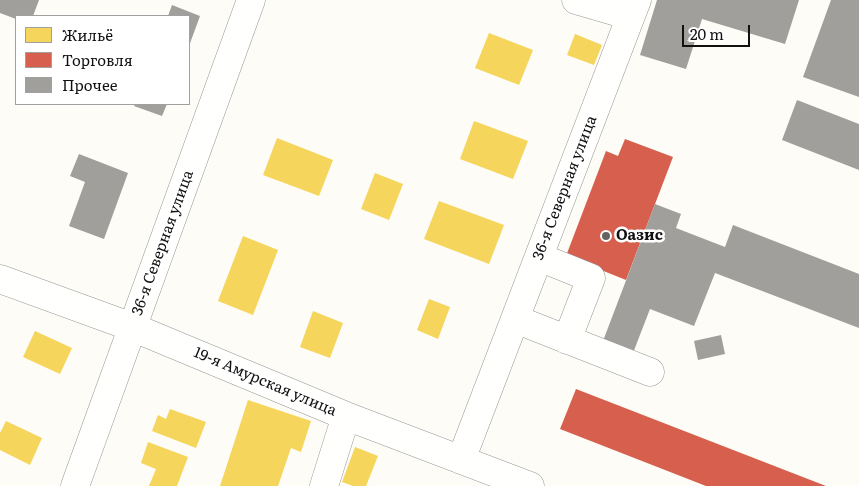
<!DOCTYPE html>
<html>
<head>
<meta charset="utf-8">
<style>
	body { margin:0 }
	#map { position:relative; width:859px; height:486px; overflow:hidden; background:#fdfcf7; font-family:Literata,serif }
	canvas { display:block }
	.legend { position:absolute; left:15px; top:15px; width:175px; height:90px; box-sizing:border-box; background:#fff; border:1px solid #a0a0a0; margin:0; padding:6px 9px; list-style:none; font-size:15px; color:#111 }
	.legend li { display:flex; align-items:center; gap:10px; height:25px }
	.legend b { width:25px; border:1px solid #a0a0a0 }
	.scale { position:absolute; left:682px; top:25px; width:68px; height:22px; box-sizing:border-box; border:2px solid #111; border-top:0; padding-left:6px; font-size:15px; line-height:18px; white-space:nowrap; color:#111; -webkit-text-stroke:4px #fff; paint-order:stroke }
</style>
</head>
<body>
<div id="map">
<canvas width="859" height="486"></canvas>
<ul class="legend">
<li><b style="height:14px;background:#f6d55c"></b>Жильё</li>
<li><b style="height:14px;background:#d6604d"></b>Торговля</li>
<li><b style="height:14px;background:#a19f9c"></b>Прочее</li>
</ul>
<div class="scale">20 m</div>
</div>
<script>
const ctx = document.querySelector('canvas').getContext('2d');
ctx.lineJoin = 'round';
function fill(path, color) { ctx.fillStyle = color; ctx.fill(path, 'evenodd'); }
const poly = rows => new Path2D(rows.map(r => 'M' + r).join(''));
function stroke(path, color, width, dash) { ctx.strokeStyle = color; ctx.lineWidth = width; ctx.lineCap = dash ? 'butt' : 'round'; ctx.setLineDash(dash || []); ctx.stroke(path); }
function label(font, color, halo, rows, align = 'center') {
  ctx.font = font + ' Literata,serif'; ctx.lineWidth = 5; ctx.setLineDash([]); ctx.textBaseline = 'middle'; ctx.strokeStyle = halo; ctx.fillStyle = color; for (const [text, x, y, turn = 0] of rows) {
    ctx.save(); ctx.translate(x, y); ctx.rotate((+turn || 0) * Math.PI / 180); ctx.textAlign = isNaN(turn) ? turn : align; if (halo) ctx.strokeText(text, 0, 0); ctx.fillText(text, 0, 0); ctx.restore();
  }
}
fill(poly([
	[489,33,533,50,519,85,475,68],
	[575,34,602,45,594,65,567,55],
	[474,121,528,141,513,179,460,159],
	[277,138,333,160,319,196,263,175],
	[375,173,403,184,389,220,361,209],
	[439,201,504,225,489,264,424,239],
	[243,236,278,250,253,315,218,301],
	[429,299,450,307,438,339,417,330],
	[313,311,343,323,330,358,300,347],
	[35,331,72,348,60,374,23,357],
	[248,400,311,421,301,452,291,448,278,486,220,486],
	[170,409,206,422,196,448,152,431,158,415,166,419],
	[6,421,42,438,30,465,0,450,0,433],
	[148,442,188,457,177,486,149,486,156,469,141,463],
	[355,447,378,456,366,486,353,486,342,482]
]), '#f6d55c');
fill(poly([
	[625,139,673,157,626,280,566,256,606,151,618,156],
	[576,389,826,486,706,486,560,429]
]), '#d6604d');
fill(poly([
	[0,0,39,0,33,16,16,16,16,19,0,13],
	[657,0,799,0,785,44,702,19,686,69,640,55],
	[831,0,859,0,859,97,803,77],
	[172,5,200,16,189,46,189,16,168,16],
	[797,100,859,124,859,170,782,140],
	[135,104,167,104,162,116,134,106],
	[79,154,128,173,104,239,69,226,85,182,70,176],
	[655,204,681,214,676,228,725,247,733,225,859,274,859,328,715,273,694,326,650,309,633,353,603,341],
	[721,335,725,354,698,360,694,341]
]), '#a19f9c');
const minor = poly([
	[576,0,631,16],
	[539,257,591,278,567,340],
	[0,279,132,327,346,416,530,486],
	[515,319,650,372],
	[461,460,637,0],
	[75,486,251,0],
	[324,486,346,416]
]);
stroke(minor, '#979795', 29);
stroke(minor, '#fffffe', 28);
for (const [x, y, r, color] of [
	[606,236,5,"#646362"]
]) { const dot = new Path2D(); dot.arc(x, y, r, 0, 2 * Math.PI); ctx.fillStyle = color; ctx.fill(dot); stroke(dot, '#fff', 2); }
label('15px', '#111', '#fff', [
	["36-я Северная улица",565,188,-69],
	["36-я Северная улица",163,243,-70],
	["19-я Амурская улица",265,382,23]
]);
label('bold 15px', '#111', '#fff', [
	["Оазис",616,236]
], 'left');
</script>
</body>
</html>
